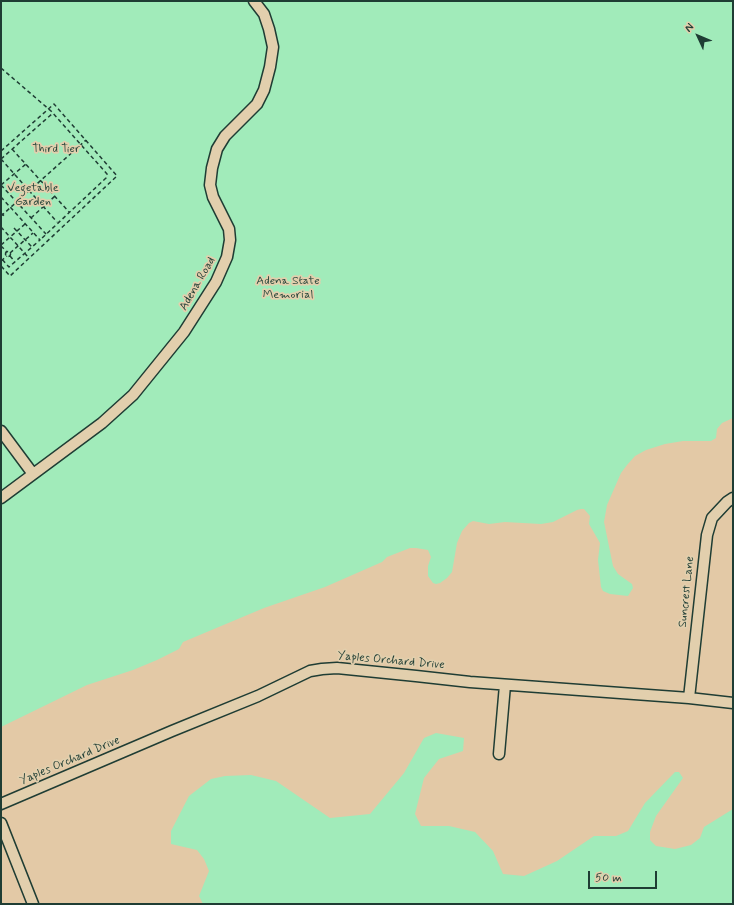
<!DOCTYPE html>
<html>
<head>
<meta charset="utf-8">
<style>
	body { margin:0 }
	#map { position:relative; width:734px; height:905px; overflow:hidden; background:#e3c9a6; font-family:Mynerve,sans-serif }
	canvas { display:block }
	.frame { position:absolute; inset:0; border:2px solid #1f3d34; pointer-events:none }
	.north { position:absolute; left:678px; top:16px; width:40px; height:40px; -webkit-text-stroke:3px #e2cfad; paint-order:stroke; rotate:314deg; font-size:11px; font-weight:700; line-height:16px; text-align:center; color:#1f3d34 }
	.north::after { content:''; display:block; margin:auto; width:14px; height:18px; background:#1f3d34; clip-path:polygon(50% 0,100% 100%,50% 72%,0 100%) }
	.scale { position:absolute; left:588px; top:871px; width:69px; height:18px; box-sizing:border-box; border:2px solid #1f3d34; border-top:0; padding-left:5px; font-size:12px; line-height:14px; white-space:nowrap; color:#1f3d34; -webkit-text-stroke:3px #e2cfad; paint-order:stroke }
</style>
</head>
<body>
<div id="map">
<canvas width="734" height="905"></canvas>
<div class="frame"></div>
<div class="north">N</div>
<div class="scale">50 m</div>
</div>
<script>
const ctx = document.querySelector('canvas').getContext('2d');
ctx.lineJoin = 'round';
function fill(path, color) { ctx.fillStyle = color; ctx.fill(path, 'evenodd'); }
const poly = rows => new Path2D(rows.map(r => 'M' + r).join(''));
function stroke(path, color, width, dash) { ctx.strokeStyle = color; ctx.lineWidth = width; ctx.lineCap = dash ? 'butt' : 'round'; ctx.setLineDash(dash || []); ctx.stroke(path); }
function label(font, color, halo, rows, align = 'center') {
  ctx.font = font + ' Mynerve,sans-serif'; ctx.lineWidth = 3.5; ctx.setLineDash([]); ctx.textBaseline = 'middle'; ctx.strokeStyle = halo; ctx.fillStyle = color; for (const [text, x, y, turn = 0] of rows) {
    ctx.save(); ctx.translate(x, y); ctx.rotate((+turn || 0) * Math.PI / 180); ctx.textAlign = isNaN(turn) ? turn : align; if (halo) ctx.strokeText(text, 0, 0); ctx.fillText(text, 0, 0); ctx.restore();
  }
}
fill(poly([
	[1,1,733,1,733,418,722,423,717,429,716,438,711,441,683,441,665,444,646,450,635,456,627,465,621,473,607,505,604,522,613,566,618,574,632,584,633,588,628,596,610,594,603,591,601,587,598,560,600,543,589,524,590,516,584,509,581,509,577,510,553,522,541,524,505,522,489,524,473,521,469,523,462,531,457,543,452,572,447,578,440,583,436,584,433,583,428,576,428,566,431,557,428,550,416,548,410,548,387,557,382,562,325,587,264,608,183,642,179,649,157,660,133,670,87,685,1,727],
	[436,733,464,738,463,751,439,759,424,778,415,814,421,826,449,826,475,832,493,851,503,874,524,876,557,861,594,836,616,836,628,831,645,803,675,772,679,772,683,778,656,816,650,832,650,840,656,846,675,849,691,845,700,838,704,827,733,809,733,904,203,904,199,896,209,871,204,859,197,850,171,844,171,831,189,796,211,779,225,776,251,775,276,781,330,818,370,814,404,773,424,738]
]), '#a1ebba');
const minor = poly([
	[1,431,33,474],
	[1,498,102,423,133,395,184,332,216,282,227,257,230,240,229,229,213,197,210,185,212,168,217,149,225,136,257,104,264,90,270,67,273,47,269,29,264,14,254,1],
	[689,698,707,535,712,518,727,502,733,498],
	[499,754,505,685],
	[1,804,172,731,258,696,310,671,322,669,337,668,416,676,470,682,689,698,733,703],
	[1,823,33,904]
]);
stroke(minor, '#1f3d34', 13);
stroke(poly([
	[1,68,51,111,107,174,106,178,40,240],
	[12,149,69,212],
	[1,151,54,104,117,176,10,276,1,266],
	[1,159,57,222],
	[1,159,53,113],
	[1,185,46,234],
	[1,185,26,164],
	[1,197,40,240,9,267,1,258],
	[1,213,6,218],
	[1,216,86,140],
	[31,218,55,196],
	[1,227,29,258],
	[14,228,32,247],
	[1,245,25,224],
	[1,246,7,252],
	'5.5 254a2.5 2.5 0 1 1 5 0a2.5 2.5 0 1 1-5 0Z',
	[10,253,33,233],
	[10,256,15,262],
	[1,261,7,256]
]), '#1f3d34', 1.5, [4, 3]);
stroke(minor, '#e2cfad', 10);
label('12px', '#26463b', '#e2cfad', [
	["Third Tier",56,149],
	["Vegetable",33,188],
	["Garden",33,202],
	["Adena State",288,281],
	["Memorial",288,295]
]);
label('12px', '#1f3d34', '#e2cfad', [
	["Adena Road",198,284,-60],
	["Suncrest Lane",687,592,-84],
	["Yaples Orchard Drive",391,661,5],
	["Yaples Orchard Drive",70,761,-23]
]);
</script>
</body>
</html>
